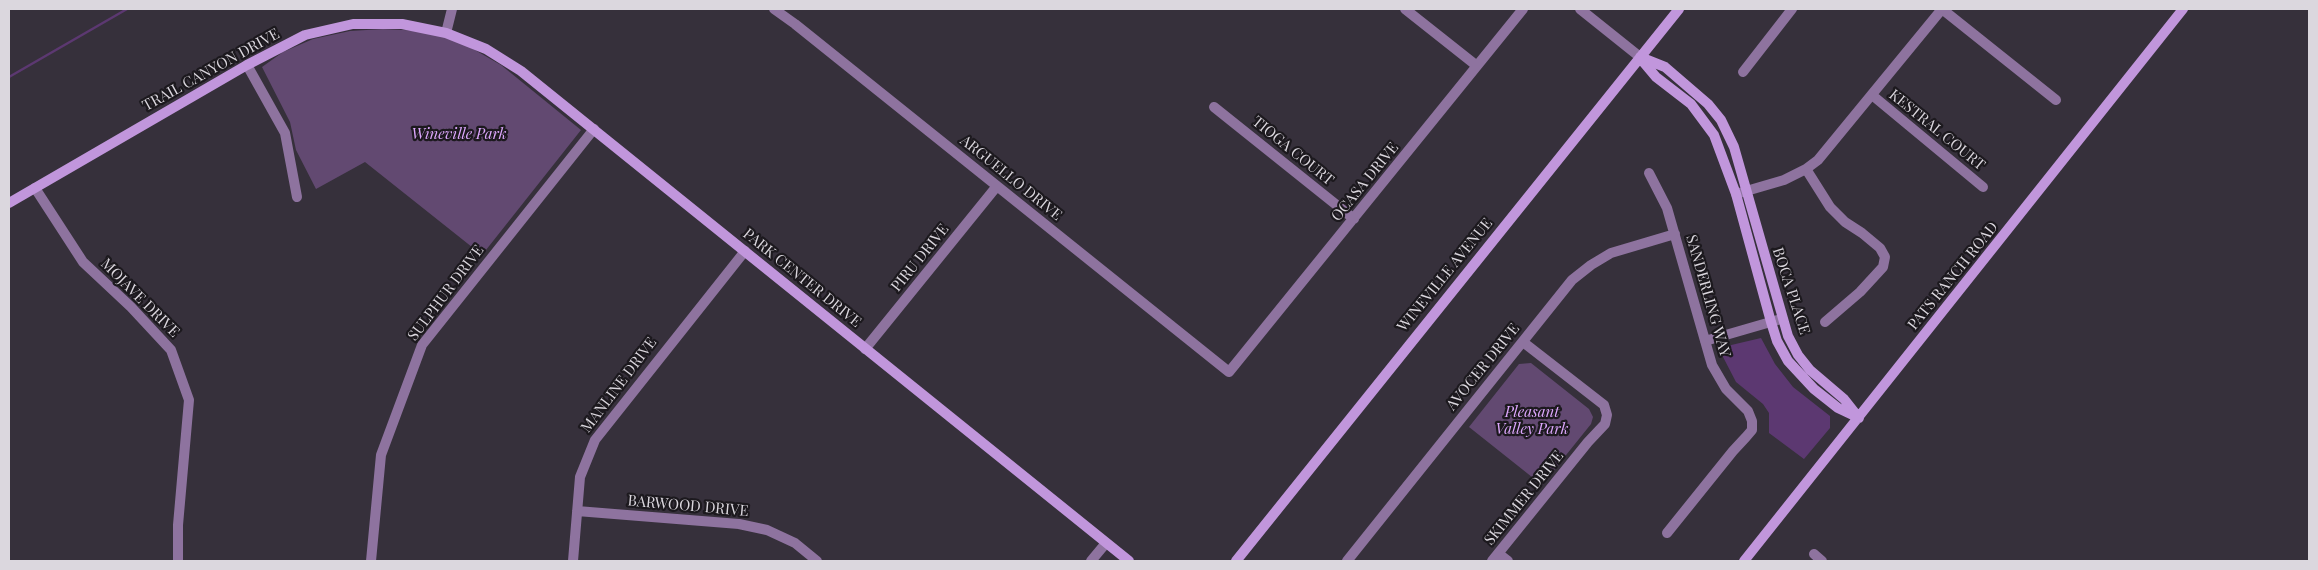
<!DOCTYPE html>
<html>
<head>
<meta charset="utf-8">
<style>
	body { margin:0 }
	#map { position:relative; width:2318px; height:570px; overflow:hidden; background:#36303b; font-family:"Playfair Display",serif }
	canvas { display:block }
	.frame { position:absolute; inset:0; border:10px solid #dbd7de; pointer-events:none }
</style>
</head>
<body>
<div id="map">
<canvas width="2318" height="570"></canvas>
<div class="frame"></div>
</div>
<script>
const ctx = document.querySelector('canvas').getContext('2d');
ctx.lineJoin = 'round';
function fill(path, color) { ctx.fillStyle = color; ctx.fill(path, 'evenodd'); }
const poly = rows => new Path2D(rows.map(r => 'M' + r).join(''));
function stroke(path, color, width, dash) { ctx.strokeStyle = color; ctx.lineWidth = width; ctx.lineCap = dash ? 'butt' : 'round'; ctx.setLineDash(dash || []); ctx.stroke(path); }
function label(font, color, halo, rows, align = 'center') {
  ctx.font = font + ' "Playfair Display",serif'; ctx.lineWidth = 4.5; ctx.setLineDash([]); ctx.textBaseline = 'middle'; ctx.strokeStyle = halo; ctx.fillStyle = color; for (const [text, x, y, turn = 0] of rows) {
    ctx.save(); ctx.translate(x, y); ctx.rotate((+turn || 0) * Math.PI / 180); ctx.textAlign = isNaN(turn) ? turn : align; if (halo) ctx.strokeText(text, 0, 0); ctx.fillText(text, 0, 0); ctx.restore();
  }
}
fill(poly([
	[383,29,423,31,461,42,501,65,581,130,482,255,365,162,316,189,296,150,290,122,262,67,283,52,313,39,350,31],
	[1531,363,1589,409,1593,417,1591,424,1542,485,1469,427,1519,364]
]), '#624971');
fill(poly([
	[1761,338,1775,364,1793,387,1830,416,1830,428,1804,459,1769,433,1769,413,1763,404,1736,382,1722,355,1727,346]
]), '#5c3871');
stroke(poly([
	[9,77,127,9]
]), '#5c3871', 2.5);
stroke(poly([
	[774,9,795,24,1229,372,1523,9],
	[1405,9,1477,66],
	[1580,9,1640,57],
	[1942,9,2056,100],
	[446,33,452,9],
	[247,65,285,133,297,197],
	[1743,72,1792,9],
	[1872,95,1983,187],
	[1214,107,1354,219],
	[1806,169,1830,207,1845,222,1862,233,1880,248,1885,257,1883,267,1860,292,1825,322],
	[1649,173,1667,208,1712,365,1726,389,1748,411,1752,421,1752,430,1746,437,1733,451,1667,533],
	[35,188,83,262,131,307,171,350,189,400,178,525,178,561],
	[1736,194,1784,180,1806,169,1818,160,1942,9],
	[1705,341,1781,319],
	[865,349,997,186],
	[577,511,739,524,767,530,795,543,817,561],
	[1499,554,1508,561],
	[1814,554,1822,561],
	[371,561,381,455,422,345,594,129],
	[573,561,580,477,595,440,745,251],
	[1091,561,1106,543],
	[1347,561,1572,280,1591,265,1611,253,1675,234],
	[1492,561,1588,442,1605,424,1607,415,1604,405,1523,342]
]), '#8e739f', 10);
stroke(poly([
	[1640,57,1665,67,1708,104,1721,120,1734,147,1788,336,1798,355,1810,370,1844,399,1859,418],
	[1640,58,1656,77,1691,104,1714,135,1736,194,1771,322,1777,341,1788,361,1814,389,1838,408,1857,417],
	[9,203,247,65,305,35,353,24,402,24,446,33,486,49,521,71,1129,561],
	[1236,561,1679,9],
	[1744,561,2183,9]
]), '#c196dc', 10);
label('15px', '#dbd7de', '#1c191e', [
	["TRAIL CANYON DRIVE",211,70,-29],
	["KESTRAL COURT",1937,130,39],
	["TIOGA COURT",1293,151,39],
	["ARGUELLO DRIVE",1011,178,39],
	["OCASA DRIVE",1365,182,-51],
	["PIRU DRIVE",920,258,-51],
	["WINEVILLE AVENUE",1445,275,-51],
	["PATS RANCH ROAD",1953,276,-51],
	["PARK CENTER DRIVE",802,278,39],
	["BOCA PLACE",1791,291,72],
	["SULPHUR DRIVE",446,293,-53],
	["SANDERLING WAY",1708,296,74],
	["MOJAVE DRIVE",140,298,45],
	["AVOCER DRIVE",1483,367,-51],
	["MANLINE DRIVE",619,385,-53],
	["SKIMMER DRIVE",1524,498,-51],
	["BARWOOD DRIVE",688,506,5]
]);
label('italic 15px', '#dda7fd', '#1c191e', [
	["Wineville Park",459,134],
	["Pleasant",1532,412],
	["Valley Park",1532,429]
]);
</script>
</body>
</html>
